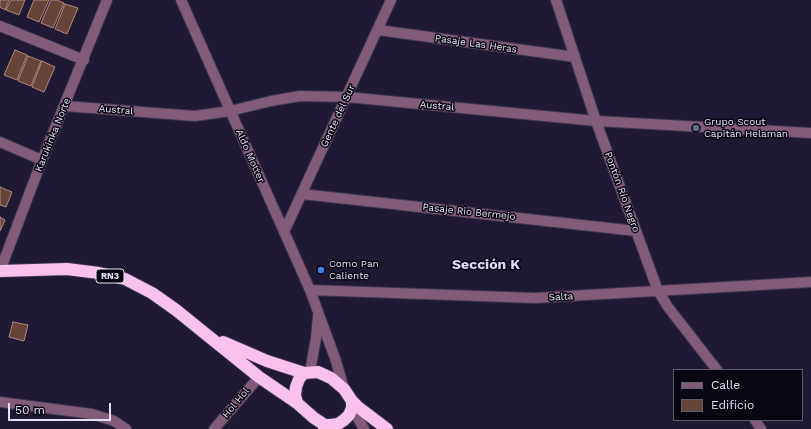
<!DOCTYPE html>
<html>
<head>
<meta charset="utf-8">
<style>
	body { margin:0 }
	#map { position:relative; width:811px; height:429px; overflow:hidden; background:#1f1933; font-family:"Work Sans",sans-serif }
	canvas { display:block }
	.legend { position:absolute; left:673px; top:369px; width:130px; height:52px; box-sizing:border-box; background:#080611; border:1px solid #605e6c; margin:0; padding:5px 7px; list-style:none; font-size:12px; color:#e5e2f5 }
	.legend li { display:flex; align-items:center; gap:8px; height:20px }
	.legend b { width:20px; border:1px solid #605e6c }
	.scale { position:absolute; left:8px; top:403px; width:103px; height:18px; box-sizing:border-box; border:2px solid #e5e2f5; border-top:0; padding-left:5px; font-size:12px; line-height:14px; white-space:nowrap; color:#e5e2f5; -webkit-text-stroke:3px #080611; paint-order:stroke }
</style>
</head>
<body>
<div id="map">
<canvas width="811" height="429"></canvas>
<ul class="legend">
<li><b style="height:5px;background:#805c79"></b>Calle</li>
<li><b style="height:11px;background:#65443a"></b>Edificio</li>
</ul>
<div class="scale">50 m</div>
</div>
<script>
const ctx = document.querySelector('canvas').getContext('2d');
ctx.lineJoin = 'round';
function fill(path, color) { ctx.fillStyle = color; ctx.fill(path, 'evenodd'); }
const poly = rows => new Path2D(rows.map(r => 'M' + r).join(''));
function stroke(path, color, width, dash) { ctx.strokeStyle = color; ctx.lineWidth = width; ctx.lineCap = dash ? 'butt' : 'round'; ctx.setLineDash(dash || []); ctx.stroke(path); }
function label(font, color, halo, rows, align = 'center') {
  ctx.font = font + ' "Work Sans",sans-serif'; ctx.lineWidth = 3; ctx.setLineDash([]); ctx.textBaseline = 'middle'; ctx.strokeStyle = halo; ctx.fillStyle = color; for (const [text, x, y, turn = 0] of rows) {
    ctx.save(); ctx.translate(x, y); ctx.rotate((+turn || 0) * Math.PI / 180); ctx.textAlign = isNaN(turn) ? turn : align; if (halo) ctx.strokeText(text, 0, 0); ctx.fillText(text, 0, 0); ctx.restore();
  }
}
const building = poly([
	[0,0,9,0,5,10,0,7,0,0],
	[11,0,25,0,19,15,6,10,11,0],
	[34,0,49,0,39,22,27,17,34,0],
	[51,0,57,0,64,3,53,28,41,23,51,0],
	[65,4,78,8,67,34,55,29,65,4],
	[15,50,27,55,17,80,4,75,15,50],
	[28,56,41,61,31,86,18,81,28,56],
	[42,61,55,67,44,92,32,87,42,61],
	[0,187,12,192,6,207,0,205,0,187],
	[0,217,5,220,0,231,0,217],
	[13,322,28,325,24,341,9,337,13,322]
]);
fill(building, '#65443a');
stroke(building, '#ae887d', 1);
const minor = poly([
	[181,0,310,290,336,361,344,389],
	[556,0,596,121,658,291,668,307,717,370],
	[0,26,84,60],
	[378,30,575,57],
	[65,106,195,116,230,111,271,101,300,96,347,97,596,121,811,133],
	[0,142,42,160],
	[302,194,636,231],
	[284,232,391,0],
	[0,271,42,160,107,0],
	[310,290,535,298,811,282],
	[310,372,316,338,318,316],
	[0,402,92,414,114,421,126,429],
	[352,408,364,429],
	[755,420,761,429],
	[214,429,259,377]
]);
const highway = poly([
	[0,271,67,269,99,273,125,279,152,293,176,310,259,377,297,403,314,418,331,429],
	[223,342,267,361,304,373,318,372,331,378,344,389,352,401,358,407,387,429],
	[297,403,295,395,296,387,299,379,304,373],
	[323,425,331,425,338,424,344,420,349,415,352,408,352,401]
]);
stroke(minor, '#3b354e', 12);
stroke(highway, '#3b354e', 14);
stroke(minor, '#805c79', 10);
stroke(highway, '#f9c2ee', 12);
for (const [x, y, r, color] of [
	[696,128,4,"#5c6f8a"],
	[321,270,4,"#3f7fe0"]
]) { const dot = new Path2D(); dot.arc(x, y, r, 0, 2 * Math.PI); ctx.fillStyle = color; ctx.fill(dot); stroke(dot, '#080611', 1.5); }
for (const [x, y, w] of [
	[110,276,28]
]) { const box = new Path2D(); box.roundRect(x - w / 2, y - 7, w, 14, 3); ctx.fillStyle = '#080611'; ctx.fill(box); stroke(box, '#e5e2f5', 1); }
label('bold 9px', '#e5e2f5', null, [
	["RN3",110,276]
]);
label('10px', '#e5e2f5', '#080611', [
	["Pasaje Las Heras",476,44,8],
	["Austral",437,106,5],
	["Austral",116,110,5],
	["Gente del Sur",338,116,-65],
	["Karukinka Norte",53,135,-68],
	["Aldo Motter",250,156,66],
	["Pontón Río Negro",622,192,70],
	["Pasaje Rio Bermejo",469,212,6],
	["Salta",561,297,-3],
	["Hol Hol",236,403,-50]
]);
label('10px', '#e5e2f5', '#080611', [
	["Grupo Scout",704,122],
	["Capitán Helaman",704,134],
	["Como Pan",329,264],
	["Caliente",329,276]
], 'left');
label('bold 14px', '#ddd8fc', '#080611', [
	["Sección K",486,265]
]);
</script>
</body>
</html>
